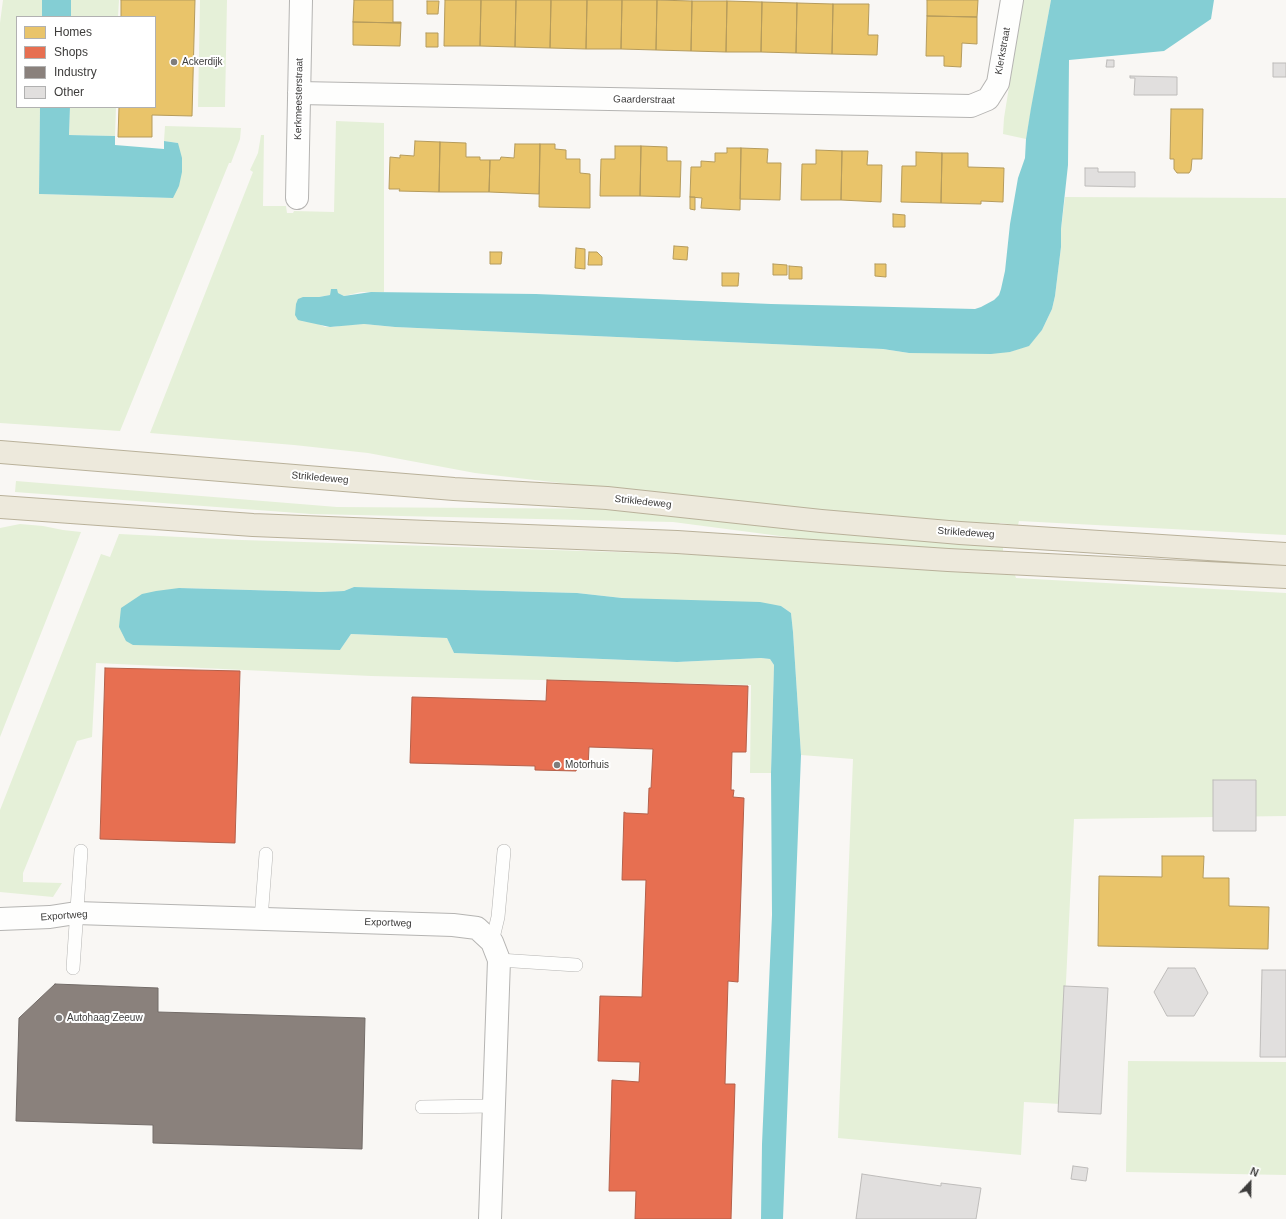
<!DOCTYPE html>
<html>
<head>
<meta charset="utf-8">
<style>
	body { margin:0 }
	#map { position:relative; width:1286px; height:1219px; overflow:hidden; background:#f9f7f4; font-family:Helvetica,sans-serif }
	canvas { display:block }
	.legend { position:absolute; left:16px; top:16px; width:140px; height:92px; box-sizing:border-box; background:#fff; border:1px solid #b1b1b1; margin:0; padding:5px 7px; list-style:none; font-size:12px; color:#3d3c3b }
	.legend li { display:flex; align-items:center; gap:8px; height:20px }
	.legend b { width:20px; border:1px solid #b1b1b1 }
	.north { position:absolute; left:1230px; top:1163px; width:40px; height:40px; -webkit-text-stroke:3px #fff; paint-order:stroke; rotate:22deg; font-size:11px; font-weight:700; line-height:16px; text-align:center; color:#3d3c3b }
	.north::after { content:''; display:block; margin:auto; width:14px; height:18px; background:#3d3c3b; clip-path:polygon(50% 0,100% 100%,50% 72%,0 100%) }
</style>
</head>
<body>
<div id="map">
<canvas width="1286" height="1219"></canvas>
<ul class="legend">
<li><b style="height:11px;background:#e9c46a"></b>Homes</li>
<li><b style="height:11px;background:#e76f51"></b>Shops</li>
<li><b style="height:11px;background:#8a817c"></b>Industry</li>
<li><b style="height:11px;background:#e1dfde"></b>Other</li>
</ul>
<div class="north">N</div>
</div>
<script>
const ctx = document.querySelector('canvas').getContext('2d');
ctx.lineJoin = 'round';
function fill(path, color) { ctx.fillStyle = color; ctx.fill(path, 'evenodd'); }
const poly = rows => new Path2D(rows.map(r => 'M' + r).join(''));
function stroke(path, color, width, dash) { ctx.strokeStyle = color; ctx.lineWidth = width; ctx.lineCap = dash ? 'butt' : 'round'; ctx.setLineDash(dash || []); ctx.stroke(path); }
function label(font, color, halo, rows, align = 'center') {
  ctx.font = font + ' Helvetica,sans-serif'; ctx.lineWidth = 4; ctx.setLineDash([]); ctx.textBaseline = 'middle'; ctx.strokeStyle = halo; ctx.fillStyle = color; for (const [text, x, y, turn = 0] of rows) {
    ctx.save(); ctx.translate(x, y); ctx.rotate((+turn || 0) * Math.PI / 180); ctx.textAlign = isNaN(turn) ? turn : align; if (halo) ctx.strokeText(text, 0, 0); ctx.fillText(text, 0, 0); ctx.restore();
  }
}
fill(poly([
	[3,0,42,0,42,17,17,17,17,107,40,107,39,194,173,198,178,143,164,141,165,126,241,128,240,139,231,163,229,163,120,431,0,423,0,23],
	[71,0,119,0,118,17,71,17],
	[200,0,227,0,225,107,198,107],
	[1023,0,1051,0,1026,139,1003,134,1004,118],
	[70,107,116,107,115,136,69,135],
	[336,121,384,123,384,292,361,292,344,296,331,290,330,295,319,297,303,297,302,321,316,323,325,327,334,327,344,325,364,324,395,327,883,349,909,353,1010,352,1029,345,1042,330,1052,309,1055,296,1061,247,1061,229,1065,197,1286,198,1286,535,1019,521,1018,525,1000,523,995,527,680,497,475,473,368,453,294,445,150,433,253,172,250,170,258,153,261,135,264,135,263,206,286,206,287,213,293,213,294,211,334,212],
	[16,481,337,507,628,509,1003,545,1003,552,818,541,673,522,311,514,15,492],
	[20,524,43,526,63,530,81,532,0,737,0,528],
	[119,534,242,540,801,558,1001,569,1002,574,1015,575,1016,578,1286,593,1286,816,1074,819,1060,1104,1024,1102,1021,1155,838,1138,853,759,801,755,793,632,791,613,781,606,622,598,577,593,354,587,344,591,321,592,179,588,340,650,351,634,447,638,454,653,677,662,761,658,770,659,774,665,771,773,750,773,751,685,371,676,96,663,92,737,77,741,23,873,23,882,62,883,53,897,0,892,0,810,101,554,110,557],
	[1128,1061,1286,1062,1286,1175,1126,1172]
]), '#e5f0d8');
fill(poly([
	[42,0,71,0,71,17,42,17],
	[1051,0,1214,0,1211,19,1164,51,1069,60,1068,165,1061,229,1061,247,1055,296,1052,309,1042,330,1029,346,1010,352,991,354,909,353,883,349,395,327,364,324,330,327,302,321,298,320,295,315,296,304,298,299,303,297,319,297,330,295,331,289,337,289,338,293,344,296,371,292,536,294,771,304,975,309,981,307,994,300,999,295,1001,289,1005,271,1010,224,1018,178,1025,158,1026,139,1031,108],
	[40,107,70,107,69,135,115,136,115,145,164,149,164,141,178,143,182,158,182,172,179,186,173,198,39,194],
	[354,587,577,593,622,598,760,602,781,606,791,613,793,632,801,755,783,1219,761,1219,762,1144,772,915,771,773,774,665,770,659,761,658,677,662,454,653,447,638,351,634,340,650,133,645,126,641,119,627,121,608,142,594,156,591,179,588,321,592,344,591]
]), '#84ced4');
const homes = poly([
	[121,0,195,0,192,116,152,115,152,137,118,137,119,107,155,107,155,17,121,17,121,0],
	[354,0,393,0,393,22,401,22,401,23,353,22,354,0],
	[445,0,481,0,480,46,444,46,445,0],
	[481,0,516,0,515,47,480,46,481,0],
	[516,0,551,0,550,48,515,47,516,0],
	[551,0,587,0,586,49,550,48,551,0],
	[587,0,622,0,621,49,586,49,587,0],
	[622,0,657,0,656,50,621,49,622,0],
	[657,0,692,1,691,51,656,50,657,0],
	[927,0,978,0,977,17,927,16,927,0],
	[427,1,439,1,438,14,427,14,427,1],
	[692,1,727,1,726,52,691,51,692,1],
	[727,1,762,2,761,52,726,52,727,1],
	[762,2,797,3,796,53,761,52,762,2],
	[797,3,833,4,832,54,796,53,797,3],
	[833,4,869,4,868,35,878,35,877,55,832,54,833,4],
	[927,16,977,17,977,44,962,43,961,67,944,66,944,56,926,56,927,16],
	[353,22,401,23,400,46,353,45,353,22],
	[426,33,438,33,438,47,426,47,426,33],
	[1171,109,1203,109,1202,159,1192,159,1191,170,1189,173,1177,173,1174,169,1174,159,1170,159,1171,109],
	[415,141,440,142,439,192,399,191,400,189,389,189,390,157,400,158,400,155,414,156,415,141],
	[440,142,466,143,466,157,480,157,480,160,490,160,489,192,439,192,440,142],
	[515,144,540,144,539,194,489,192,490,160,500,160,501,157,514,158,515,144],
	[540,144,555,144,555,149,566,150,566,159,580,159,580,173,590,174,590,208,539,207,540,144],
	[615,146,641,146,640,196,600,196,601,159,615,159,615,146],
	[641,146,667,147,667,161,681,161,680,197,640,196,641,146],
	[727,148,741,148,740,210,701,208,702,198,690,197,691,167,701,167,701,161,715,162,715,153,727,153,727,148],
	[741,148,768,149,767,163,781,163,780,200,740,199,741,148],
	[816,150,842,151,841,200,801,200,802,164,816,164,816,150],
	[842,151,868,151,867,165,882,165,881,202,841,200,842,151],
	[916,152,942,153,941,203,901,202,902,166,916,166,916,152],
	[942,153,968,153,968,167,1004,168,1003,202,981,201,981,204,941,203,942,153],
	[690,197,695,197,695,210,690,209,690,197],
	[893,214,905,215,905,227,893,227,893,214],
	[674,246,688,247,687,260,673,259,674,246],
	[576,248,585,249,585,269,575,268,576,248],
	[490,252,502,252,501,264,490,264,490,252],
	[589,252,597,252,602,257,602,265,588,265,589,252],
	[773,264,787,265,787,275,773,275,773,264],
	[875,264,886,264,886,277,875,276,875,264],
	[789,266,802,267,802,279,789,279,789,266],
	[722,273,739,273,738,286,722,286,722,273],
	[1162,856,1204,856,1203,878,1229,878,1229,906,1269,907,1268,949,1098,946,1099,876,1162,877,1162,856]
]);
fill(homes, '#e9c46a');
stroke(homes, '#b59b5c', 1);
const shops = poly([
	[105,668,240,671,235,843,100,839,105,668],
	[547,680,748,686,746,752,732,752,731,790,734,790,733,797,744,798,738,982,728,981,725,1084,735,1084,731,1219,635,1219,636,1191,609,1191,612,1080,639,1082,640,1062,598,1061,600,996,642,997,646,880,622,880,624,812,626,813,648,814,649,788,651,788,653,749,589,747,588,768,577,767,576,771,535,770,535,766,410,763,412,697,546,701,547,680]
]);
fill(shops, '#e76f51');
stroke(shops, '#b4604a', 1);
const industry = poly([
	[55,984,158,988,158,1012,365,1018,362,1149,153,1143,153,1125,16,1121,19,1018,55,984]
]);
fill(industry, '#8a817c');
stroke(industry, '#736c68', 1);
const building = poly([
	[1107,60,1114,60,1114,67,1106,67,1107,60],
	[1273,63,1286,63,1286,77,1273,77,1273,63],
	[1130,76,1177,77,1177,95,1134,95,1135,78,1130,78,1130,76],
	[1085,168,1098,168,1098,172,1135,172,1135,187,1085,186,1085,168],
	[1213,780,1256,780,1256,831,1213,831,1213,780],
	[1168,968,1195,968,1208,993,1194,1016,1167,1016,1154,992,1168,968],
	[1262,970,1286,970,1286,1057,1260,1057,1262,970],
	[1064,986,1108,988,1101,1114,1058,1112,1064,986],
	[1073,1166,1088,1168,1086,1181,1071,1179,1073,1166],
	[862,1174,941,1186,941,1183,981,1188,976,1219,856,1219,862,1174]
]);
fill(building, '#e1dfde');
stroke(building, '#bebcba', 1);
const lane = poly([
	[261,919,266,854],
	[492,942,498,917,504,851],
	[499,960,576,965],
	[73,968,81,851],
	[422,1107,494,1106]
]);
const street = poly([
	[299,93,971,106,988,99,998,83,1012,0],
	[297,198,301,0],
	[0,919,50,917,76,913,453,925,477,928,492,942,499,960,490,1219]
]);
const primary = poly([
	[0,452,454,489,607,498,821,521,960,533,1286,554],
	[0,507,253,525,677,542,948,560,1286,577]
]);
stroke(lane, '#b5b4b2', 14);
stroke(street, '#b5b4b2', 24);
stroke(primary, '#b9b19a', 24);
stroke(lane, '#fefefd', 13);
stroke(street, '#fefefd', 22);
stroke(primary, '#ede9dc', 22);
for (const [x, y, r, color] of [
	[174,62,4,"#7f7d7c"],
	[557,765,4,"#7f7d7c"],
	[59,1018,4,"#7f7d7c"]
]) { const dot = new Path2D(); dot.arc(x, y, r, 0, 2 * Math.PI); ctx.fillStyle = color; ctx.fill(dot); stroke(dot, '#fff', 1.5); }
label('10px', '#3d3c3b', '#fff', [
	["Klerkstraat",1003,51,-80],
	["Kerkmeesterstraat",299,99,-89],
	["Gaarderstraat",644,100,1],
	["Strikledeweg",320,478,5],
	["Strikledeweg",643,502,6],
	["Strikledeweg",966,533,4],
	["Exportweg",64,916,-4],
	["Exportweg",388,923,2]
]);
label('10px', '#3d3c3b', '#fff', [
	["Ackerdijk",182,62],
	["Motorhuis",565,765],
	["Autohaag Zeeuw",67,1018]
], 'left');
</script>
</body>
</html>
